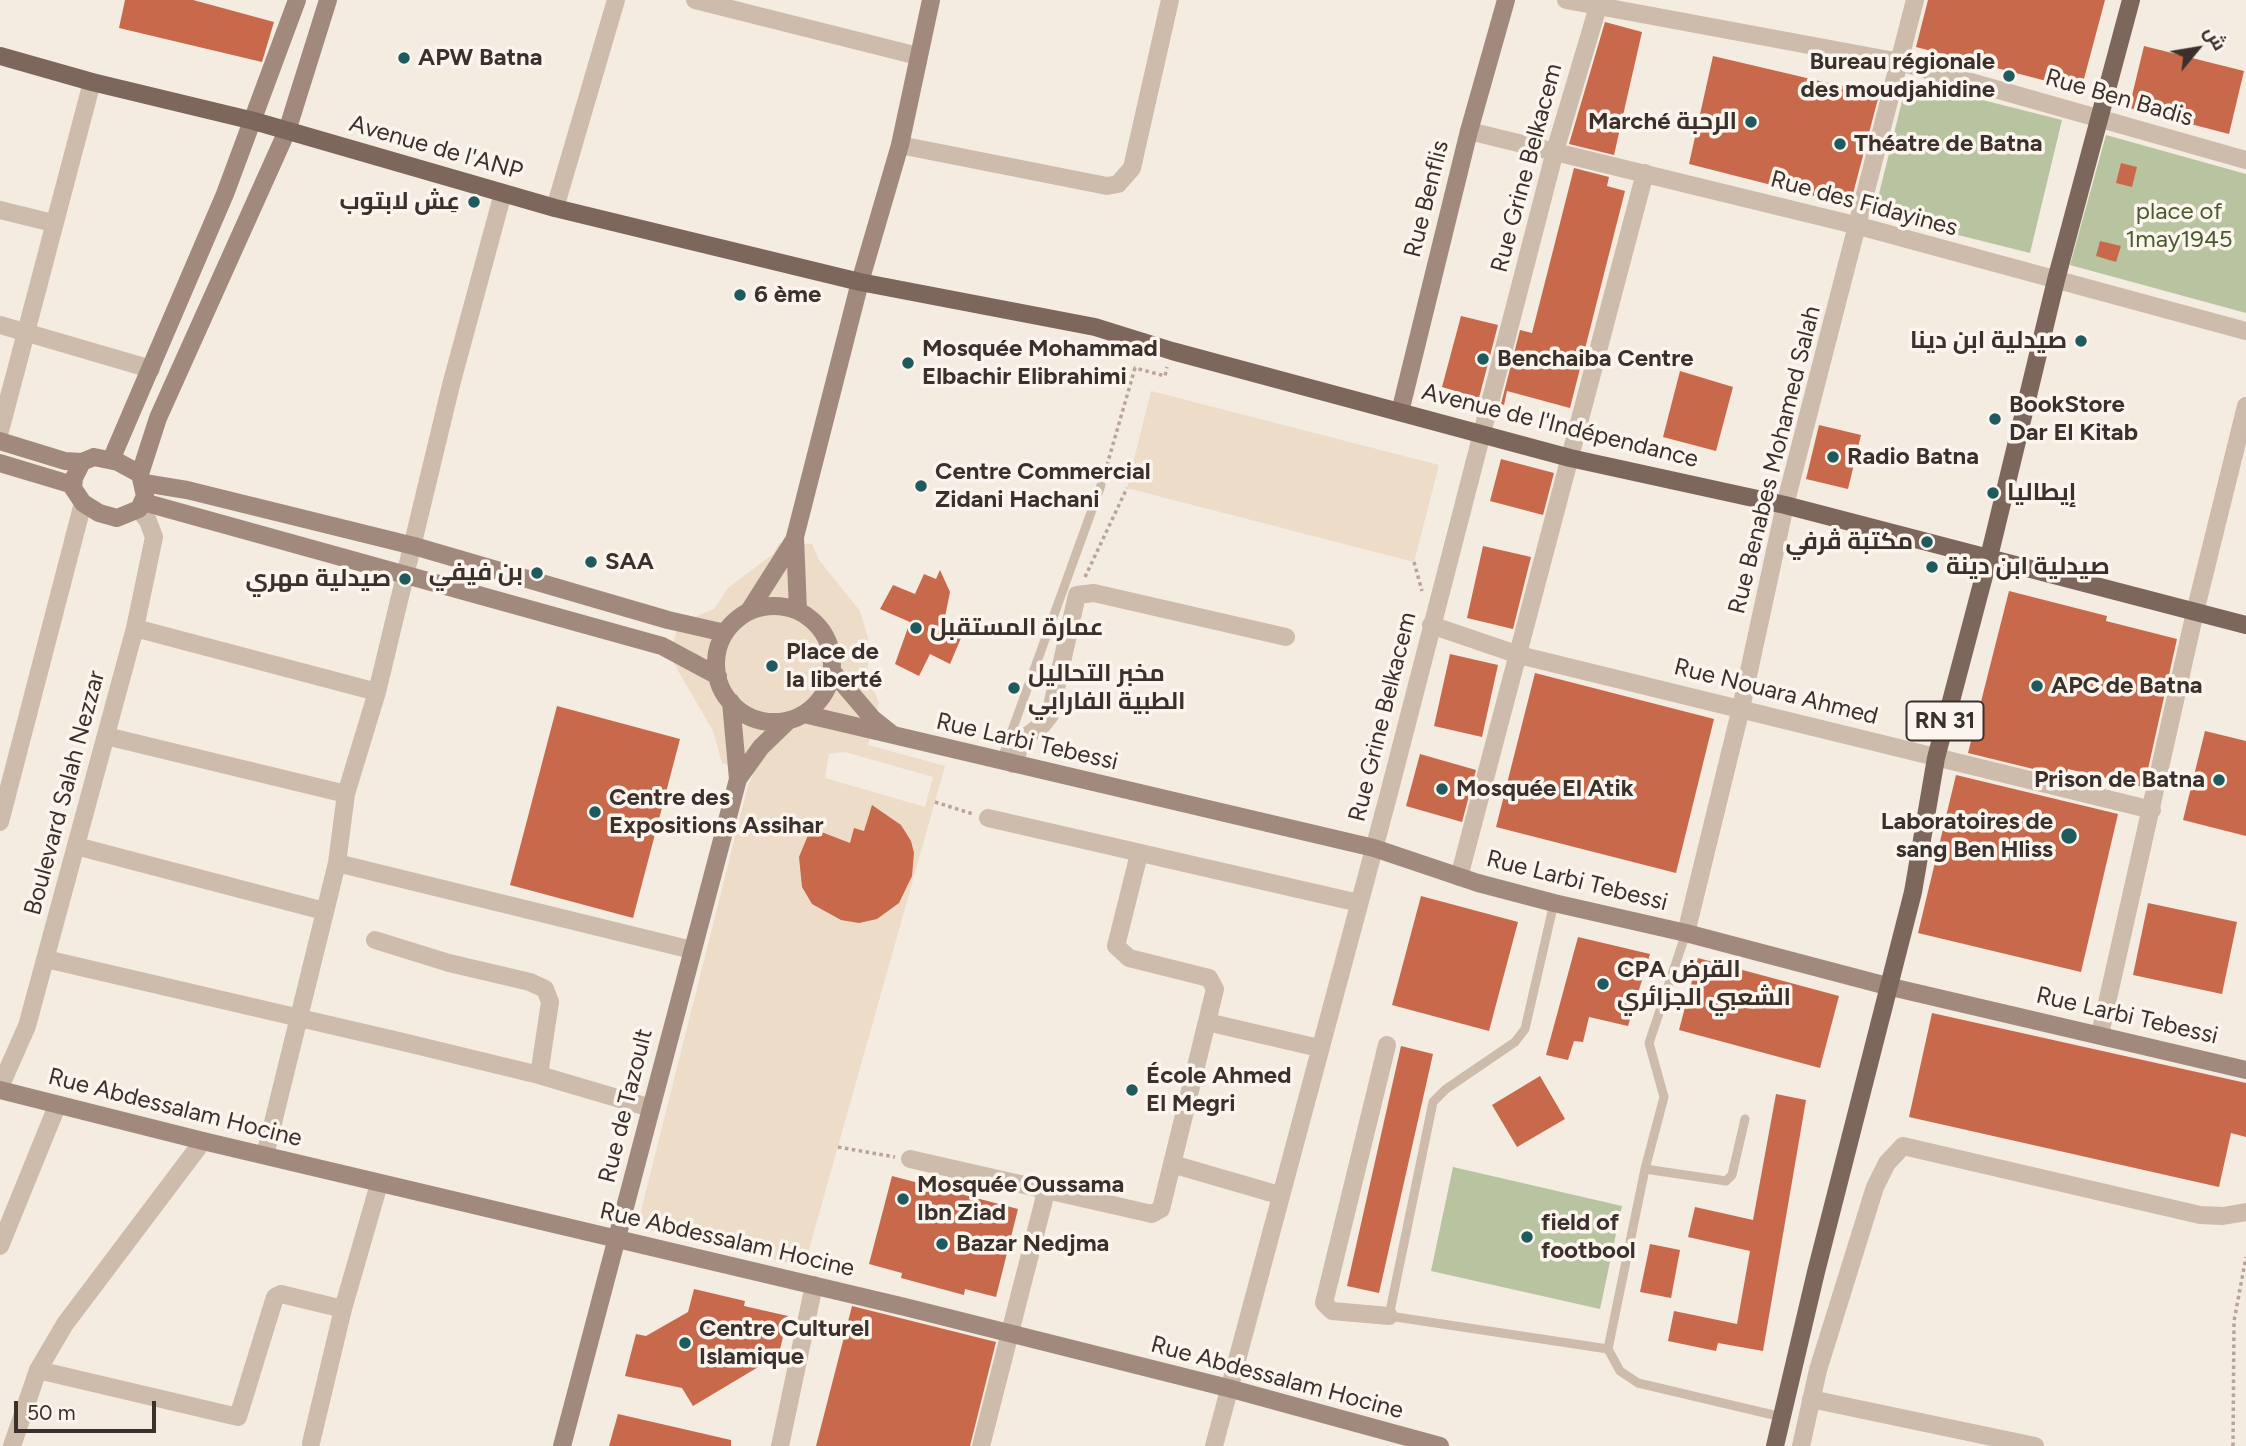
<!DOCTYPE html>
<html>
<head>
<meta charset="utf-8">
<style>
	body { margin:0 }
	#map { position:relative; width:2246px; height:1446px; overflow:hidden; background:#f4ebe1; font-family:Figtree,Cairo,sans-serif }
	canvas { display:block }
	.north { position:absolute; left:2162px; top:14px; width:70px; height:70px; -webkit-text-stroke:5px #fbf5ee; paint-order:stroke; rotate:60deg; font-size:19px; font-weight:700; line-height:28px; text-align:center; color:#3b302b }
	.north::after { content:''; display:block; margin:auto; width:24px; height:32px; background:#3b302b; clip-path:polygon(50% 0,100% 100%,50% 72%,0 100%) }
	.scale { position:absolute; left:14px; top:1401px; width:142px; height:32px; box-sizing:border-box; border:4px solid #3b302b; border-top:0; padding-left:9px; font-size:21px; line-height:24px; white-space:nowrap; color:#3b302b; -webkit-text-stroke:5px #fbf5ee; paint-order:stroke }
</style>
</head>
<body>
<div id="map">
<canvas width="2246" height="1446"></canvas>
<div class="north">ش</div>
<div class="scale">50 m</div>
</div>
<script>
const ctx = document.querySelector('canvas').getContext('2d');
ctx.lineJoin = 'round';
function fill(path, color) { ctx.fillStyle = color; ctx.fill(path, 'evenodd'); }
const poly = rows => new Path2D(rows.map(r => 'M' + r).join(''));
function stroke(path, color, width, dash) { ctx.strokeStyle = color; ctx.lineWidth = width; ctx.lineCap = dash ? 'butt' : 'round'; ctx.setLineDash(dash || []); ctx.stroke(path); }
function label(font, color, halo, rows, align = 'center') {
  ctx.font = font + ' Figtree,Cairo,sans-serif'; ctx.lineWidth = 7; ctx.setLineDash([]); ctx.textBaseline = 'middle'; ctx.strokeStyle = halo; ctx.fillStyle = color; for (const [text, x, y, turn = 0] of rows) {
    ctx.save(); ctx.translate(x, y); ctx.rotate((+turn || 0) * Math.PI / 180); ctx.textAlign = isNaN(turn) ? turn : align; if (halo) ctx.strokeText(text, 0, 0); ctx.fillText(text, 0, 0); ctx.restore();
  }
}
fill(poly([
	[1907,81,2062,120,2030,253,1874,214],
	[2106,135,2246,174,2246,313,2070,265],
	[1453,1167,1622,1206,1600,1309,1431,1271]
]), '#b8c4a0');
fill(poly([
	[1151,391,1439,465,1414,562,1127,488],
	[779,543,812,544,819,560,860,611,868,638,868,677,879,703,868,745,945,766,804,1267,637,1227,748,785,753,775,722,763,713,731,669,655,679,624,714,609,728,588,773,554],
	[845,752,933,777,925,807,825,778,829,754]
]), '#ecdcc8');
fill(poly([
	[125,0,193,0,274,22,262,62,119,28],
	[1928,0,2105,0,2081,90,1916,47],
	[1605,22,1642,32,1614,155,1569,144],
	[2144,46,2244,71,2229,134,2129,108],
	[1713,56,1879,95,1850,205,1689,164],
	[2121,163,2137,167,2132,187,2116,183],
	[1574,168,1609,177,1607,186,1625,191,1570,408,1507,391,1504,405,1501,404,1520,330,1532,333],
	[2100,241,2121,246,2116,262,2096,256],
	[1461,316,1498,325,1479,398,1442,387],
	[1680,371,1733,387,1716,451,1663,437],
	[1819,425,1861,435,1848,489,1806,479],
	[1501,459,1554,473,1543,515,1490,501],
	[1483,546,1531,557,1513,629,1467,618],
	[940,570,950,592,944,622,961,638,950,664,930,654,919,676,895,664,910,622,880,609,893,585,915,594,924,574,936,579],
	[2009,591,2107,616,2106,621,2177,639,2144,787,2068,769,2066,777,1968,753],
	[1450,654,1498,665,1482,737,1434,726],
	[1535,673,1714,719,1676,873,1496,827],
	[557,706,680,739,633,918,510,885],
	[2205,731,2246,741,2246,836,2183,820],
	[1420,754,1476,770,1462,822,1406,806],
	[1956,775,2118,814,2081,972,1918,933],
	[872,805,901,825,911,841,914,853,912,876,899,903,877,919,859,923,841,920,812,904,802,887,799,857,811,828,850,843,854,828,864,831],
	[1421,896,1518,922,1489,1031,1392,1005],
	[2148,903,2237,922,2222,994,2133,975],
	[1578,937,1650,954,1628,1026,1589,1017,1583,1042,1574,1041,1568,1060,1546,1055],
	[1698,958,1839,996,1820,1068,1679,1030],
	[1932,1013,2246,1083,2246,1137,2231,1133,2219,1187,1909,1117],
	[1401,1046,1433,1054,1379,1293,1347,1286],
	[1540,1076,1565,1119,1517,1147,1492,1105],
	[1776,1094,1806,1100,1763,1351,1718,1343,1716,1351,1668,1341,1674,1311,1737,1324,1750,1251,1688,1237,1695,1207,1753,1220],
	[892,1176,1018,1209,996,1297,965,1289,964,1295,901,1278,902,1273,869,1264],
	[1650,1244,1680,1250,1671,1298,1640,1292],
	[694,1289,745,1301,744,1306,788,1316,776,1366,765,1363,693,1406,682,1388,625,1376,636,1334,646,1336,688,1312],
	[852,1306,996,1342,970,1446,816,1446],
	[618,1414,731,1440,731,1446,609,1446]
]), '#c8694b');
stroke(poly([
	[1105,472,1135,368,1165,376,1167,367],
	[1414,562,1422,591],
	[1085,577,1127,488],
	[935,802,973,814],
	[838,1147,895,1157],
	[2233,1446,2234,1321,2246,1257]
]), '#b9a596', 3.5, [3.5, 3.5]);
stroke(poly([
	[1001,761,1101,485],
	[1554,903,1525,1029,1515,1042,1446,1089,1433,1102,1389,1316,1608,1349,1645,1169,1664,1097,1649,1043,1686,933],
	[1645,1169,1726,1181,1732,1175,1745,1119],
	[1608,1349,1620,1371,1638,1383,1782,1417]
]), '#cdbbac', 9);
stroke(poly([
	[695,0,918,56],
	[1566,0,1900,62,2246,160],
	[1469,131,1859,226,2246,331],
	[900,145,1107,186,1118,184,1132,168,1170,0],
	[555,208,616,0],
	[0,210,53,223],
	[0,325,151,369],
	[0,431,92,82],
	[1431,625,1519,655,2152,810],
	[135,628,377,692],
	[106,736,346,794],
	[1013,764,1023,739,1043,724,1050,715,1077,595,1094,593,1286,637],
	[988,818,1359,903],
	[0,822,83,503],
	[76,846,324,911],
	[337,863,692,950],
	[1459,877,1645,173],
	[1686,933,1741,708,1785,505,1915,0],
	[375,940,449,963,530,982,545,989,550,1002,539,1075],
	[46,959,403,1042,539,1075,651,1108],
	[1207,1022,1319,1048],
	[2100,1034,2195,612,2246,406],
	[1387,1045,1324,1303,1332,1311,1389,1316],
	[0,1087,27,1026,135,628,154,537,148,521,139,509],
	[265,1155,337,863,346,794,377,692,451,385,503,193],
	[910,1159,1152,1214,1161,1209,1215,989,1209,978,1129,958,1116,946,1139,854],
	[1172,1164,1279,1195],
	[0,1246,57,1106],
	[38,1370,238,1417,275,1297,281,1294,343,1309],
	[1811,1399,2035,1446],
	[311,1443,343,1309,379,1184],
	[12,1446,38,1370,65,1324,203,1141],
	[780,1446,814,1285],
	[981,1446,1046,1192],
	[1214,1446,1389,793,1555,151,1600,0],
	[1801,1446,1818,1370,1875,1187,1887,1163,1903,1146,2200,1215,2223,1216,2246,1212]
]), '#cdbbac', 18);
stroke(poly([
	[1400,412,1469,131,1506,0],
	[0,441,65,461,82,462],
	[94,457,118,462,140,474,145,496,139,509,117,518,99,513,83,503,73,488,74,478,82,462,94,457],
	[111,460,225,194,297,0],
	[0,463,73,485],
	[140,474,158,418,287,131,328,0],
	[144,483,187,490,414,546,668,620,725,633],
	[143,502,662,646,718,676],
	'716 664a58 58 0 1 1 116 0a58 58 0 1 1-116 0Z',
	[749,611,794,540],
	[798,611,795,537,860,282,900,145,931,0],
	[832,671,873,719,892,734],
	[804,714,1374,848,1478,883,1554,903,1686,933,1887,986,2246,1070],
	[738,779,761,747,789,720],
	[0,1090,203,1141,905,1307,1228,1388,1440,1446],
	[562,1446,738,779,731,702]
]), '#a18a7d', 18);
stroke(poly([
	[0,56,92,82,254,121,555,208,860,282,1095,327,1172,351,1570,458,1785,505,2246,625],
	[1775,1446,1816,1272,1913,892,1936,758,1989,557,2056,280,2131,0]
]), '#7d675c', 18);
for (const [x, y, r, color] of [
	[404,58,7,"#1f5a5e"],
	[2009,76,7,"#1f5a5e"],
	[1751,122,7,"#1f5a5e"],
	[1840,144,7,"#1f5a5e"],
	[474,202,7,"#1f5a5e"],
	[740,295,7,"#1f5a5e"],
	[2081,341,7,"#1f5a5e"],
	[1483,359,7,"#1f5a5e"],
	[908,363,7,"#1f5a5e"],
	[1995,419,7,"#1f5a5e"],
	[1833,457,7,"#1f5a5e"],
	[921,486,7,"#1f5a5e"],
	[1993,493,7,"#1f5a5e"],
	[1927,542,7,"#1f5a5e"],
	[591,562,7,"#1f5a5e"],
	[1932,567,7,"#1f5a5e"],
	[537,573,7,"#1f5a5e"],
	[405,579,7,"#1f5a5e"],
	[916,628,7,"#1f5a5e"],
	[772,666,7,"#1f5a5e"],
	[2037,686,7,"#1f5a5e"],
	[1014,688,7,"#1f5a5e"],
	[2219,780,7,"#1f5a5e"],
	[1442,789,7,"#1f5a5e"],
	[595,812,7,"#1f5a5e"],
	[2069,836,9,"#1f5a5e"],
	[1603,984,7,"#1f5a5e"],
	[1132,1090,7,"#1f5a5e"],
	[903,1199,7,"#1f5a5e"],
	[1527,1237,7,"#1f5a5e"],
	[942,1244,7,"#1f5a5e"],
	[685,1343,7,"#1f5a5e"]
]) { const dot = new Path2D(); dot.arc(x, y, r, 0, 2 * Math.PI); ctx.fillStyle = color; ctx.fill(dot); stroke(dot, '#fbf5ee', 2.5); }
for (const [x, y, w] of [
	[1945,721,77]
]) { const box = new Path2D(); box.roundRect(x - w / 2, y - 19.5, w, 39, 5); ctx.fillStyle = '#fbf5ee'; ctx.fill(box); stroke(box, '#3b302b', 2); }
label('bold 23px', '#3b302b', null, [
	["RN 31",1945,721]
]);
label('bold 24px', '#3b302b', '#fbf5ee', [
	["APW Batna",418,58],
	["Bureau régionale",1995,62,"right"],
	["des moudjahidine",1995,90,"right"],
	["Marché الرحبة",1737,122,"right"],
	["Théatre de Batna",1854,144],
	["عِش لابتوب",460,202,"right"],
	["6 ème",754,295],
	["صيدلية ابن دينا",2067,341,"right"],
	["Mosquée Mohammad",922,349],
	["Elbachir Elibrahimi",922,377],
	["Benchaiba Centre",1497,359],
	["BookStore",2009,405],
	["Dar El Kitab",2009,433],
	["Radio Batna",1847,457],
	["Centre Commercial",935,472],
	["Zidani Hachani",935,500],
	["إيطاليا",2007,493],
	["مكتبة ڤرفي",1913,542,"right"],
	["SAA",605,562],
	["صيدلية ابن دينة",1946,567],
	["بن فيفي",523,573,"right"],
	["صيدلية مهري",391,579,"right"],
	["عمارة المستقبل",930,628],
	["Place de",786,652],
	["la liberté",786,680],
	["مخبر التحاليل",1028,674],
	["الطبية الفارابي",1028,702],
	["APC de Batna",2051,686],
	["Prison de Batna",2205,780,"right"],
	["Mosquée El Atik",1456,789],
	["Centre des",609,798],
	["Expositions Assihar",609,826],
	["Laboratoires de",2053,822,"right"],
	["sang Ben Hliss",2053,850,"right"],
	["CPA القرض",1617,970],
	["الشعبي الجزائري",1617,998],
	["École Ahmed",1146,1076],
	["El Megri",1146,1104],
	["Mosquée Oussama",917,1185],
	["Ibn Ziad",917,1213],
	["field of",1541,1223],
	["footbool",1541,1251],
	["Bazar Nedjma",956,1244],
	["Centre Culturel",699,1329],
	["Islamique",699,1357]
], 'left');
label('24px', '#3b302b', '#fbf5ee', [
	["Rue Ben Badis",2119,98,16],
	["Avenue de l'ANP",436,148,16],
	["Rue Grine Belkacem",1527,168,-75],
	["Rue Benflis",1427,199,-76],
	["Rue des Fidayines",1864,204,15],
	["Avenue de l'Indépendance",1560,426,14],
	["Rue Benabes Mohamed Salah",1775,460,-76],
	["Rue Nouara Ahmed",1776,692,14],
	["Rue Grine Belkacem",1383,717,-76],
	["Rue Larbi Tebessi",1027,742,13],
	["Boulevard Salah Nezzar",65,793,-75],
	["Rue Larbi Tebessi",1577,881,14],
	["Rue Larbi Tebessi",2127,1016,13],
	["Rue de Tazoult",626,1106,-76],
	["Rue Abdessalam Hocine",175,1108,14],
	["Rue Abdessalam Hocine",727,1240,13],
	["Rue Abdessalam Hocine",1277,1378,15]
]);
label('24px', '#4a5a2e', '#fbf5ee', [
	["place of",2179,212],
	["1may1945",2179,240]
]);
</script>
</body>
</html>
